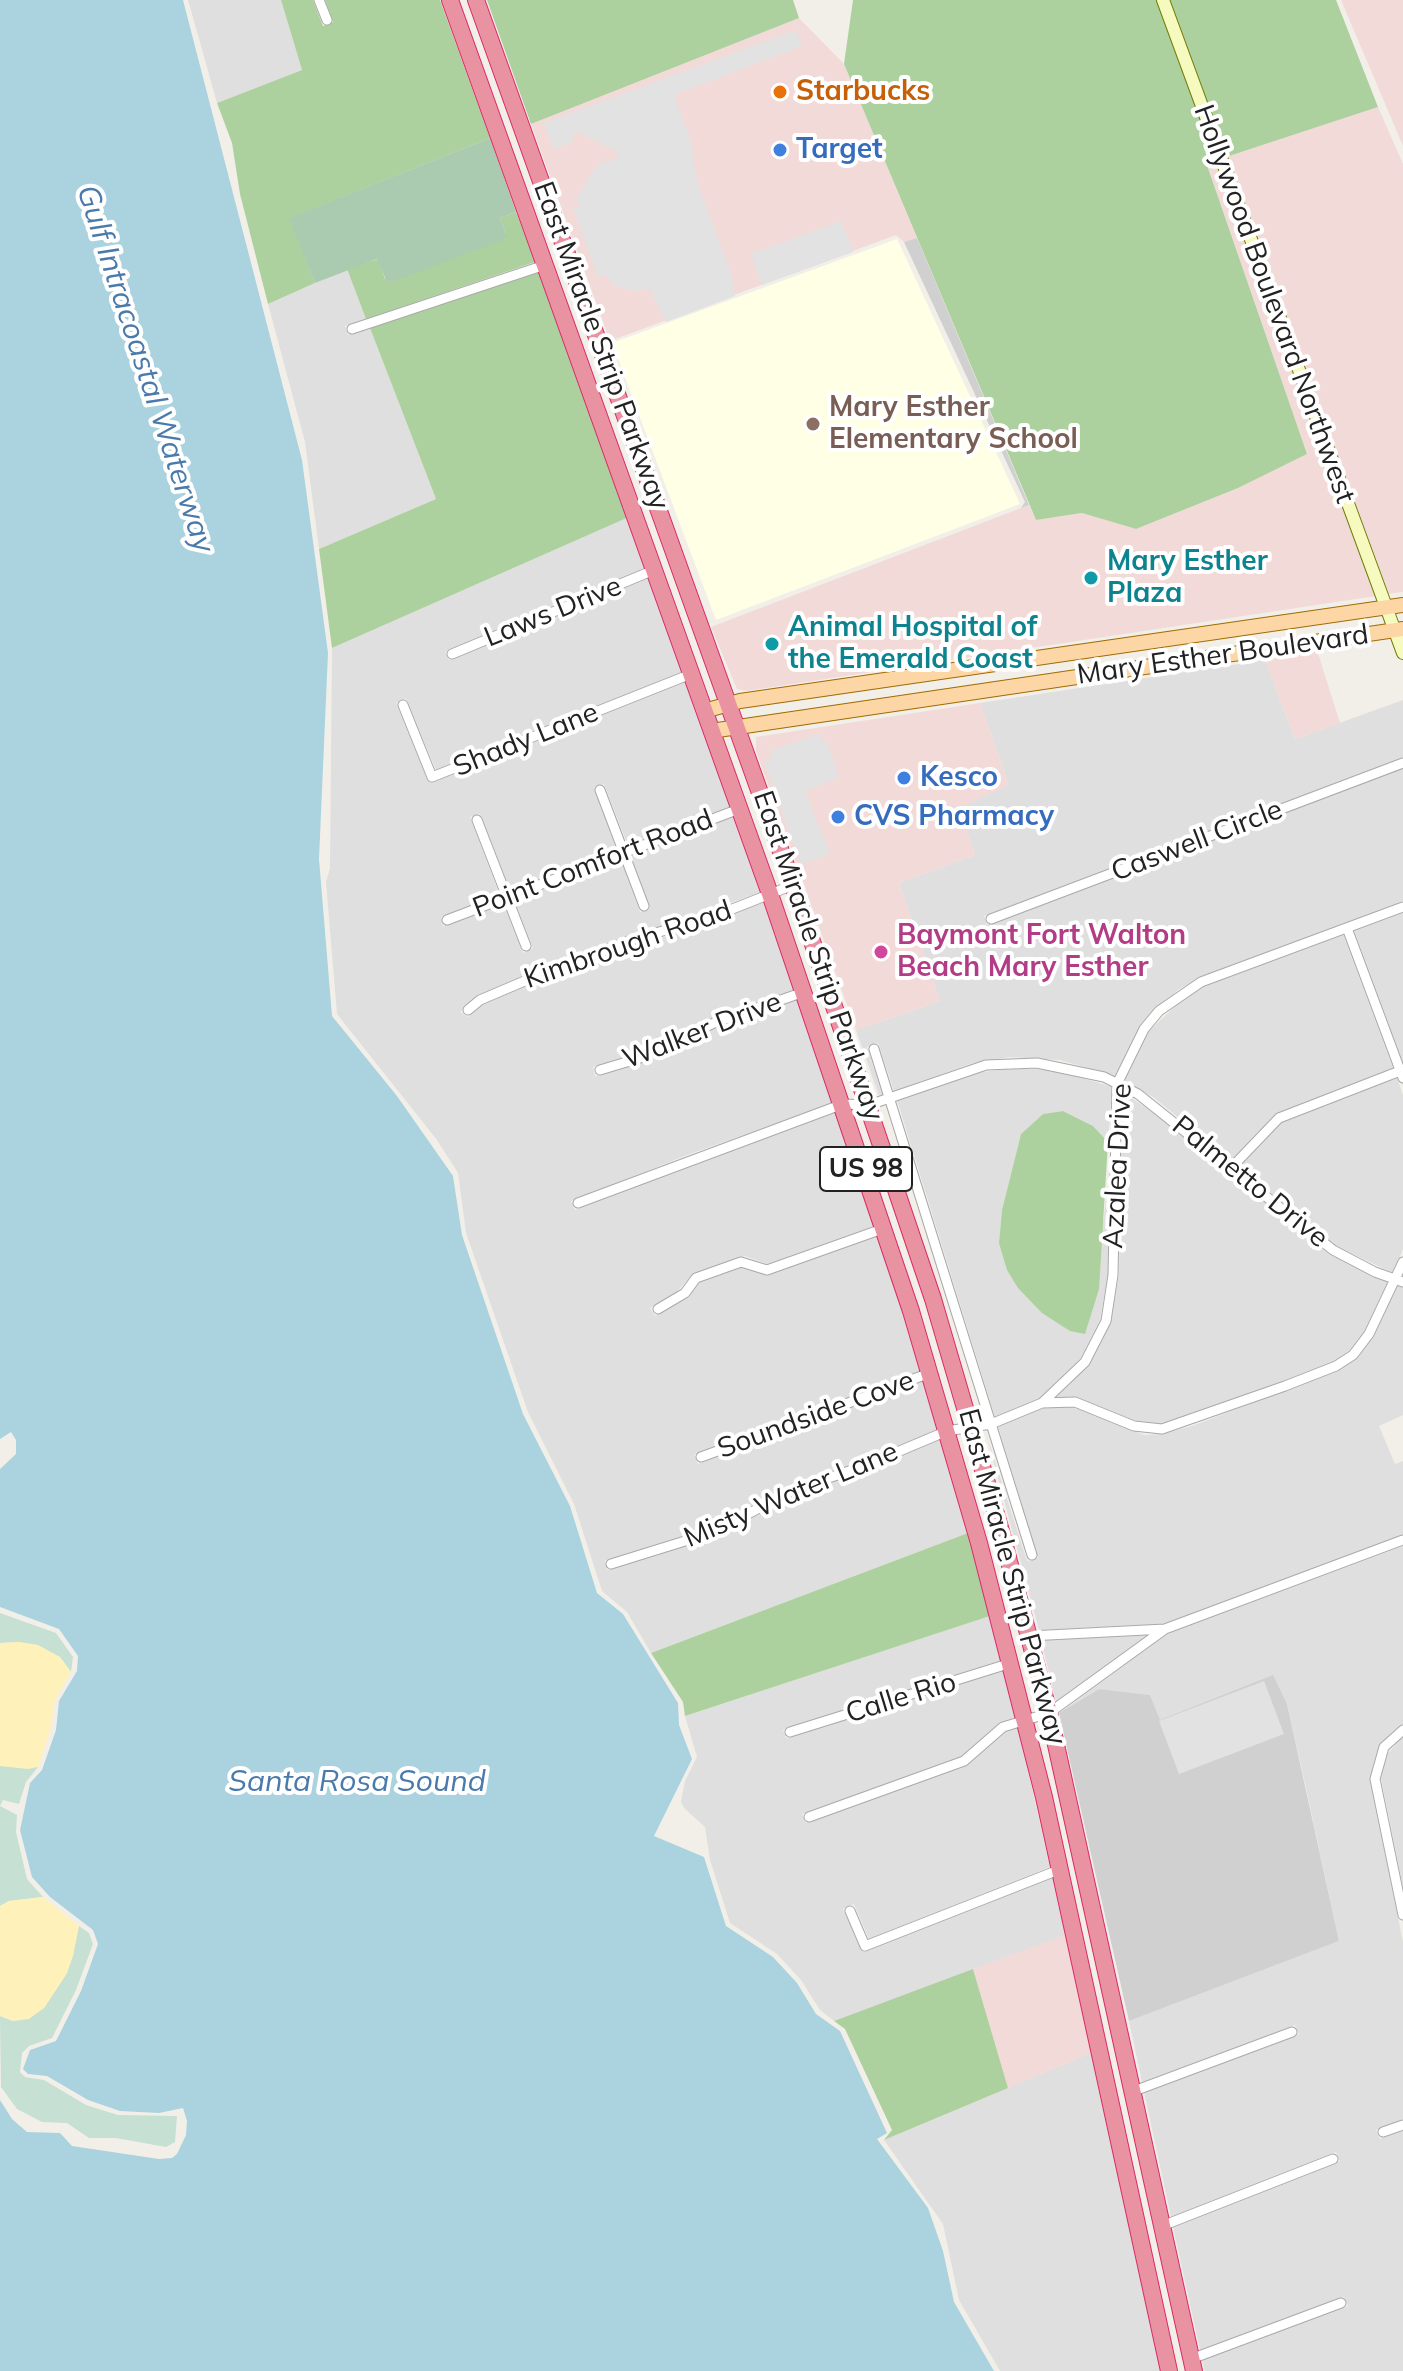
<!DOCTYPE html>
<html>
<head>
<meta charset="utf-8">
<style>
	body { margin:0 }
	canvas { display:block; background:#f2efe9 }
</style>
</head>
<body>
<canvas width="1403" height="2371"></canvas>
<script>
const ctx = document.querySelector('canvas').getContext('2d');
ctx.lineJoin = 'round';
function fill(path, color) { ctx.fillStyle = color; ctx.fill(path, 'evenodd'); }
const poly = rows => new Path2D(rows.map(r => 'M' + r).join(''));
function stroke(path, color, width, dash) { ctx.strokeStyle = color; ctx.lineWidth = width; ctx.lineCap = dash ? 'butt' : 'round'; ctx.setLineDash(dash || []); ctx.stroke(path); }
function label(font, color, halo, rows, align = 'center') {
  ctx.font = font + ' Mulish,sans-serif'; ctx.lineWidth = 8; ctx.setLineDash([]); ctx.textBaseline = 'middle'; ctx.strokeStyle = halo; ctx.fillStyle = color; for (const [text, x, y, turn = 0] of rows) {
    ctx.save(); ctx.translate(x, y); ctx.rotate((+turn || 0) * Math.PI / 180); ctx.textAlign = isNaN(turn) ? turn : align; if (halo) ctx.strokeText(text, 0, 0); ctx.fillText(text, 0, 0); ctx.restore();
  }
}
fill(poly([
	[188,0,281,0,302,70,217,103],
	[347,269,366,319,345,326,348,335,370,328,436,499,319,549,305,442,268,304],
	[629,517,647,568,445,652,449,660,651,577,684,672,436,770,406,699,396,703,427,779,434,782,687,681,731,806,628,846,604,784,594,787,617,851,511,892,480,814,470,817,500,896,441,917,443,926,504,905,523,953,533,948,514,901,621,860,640,912,650,909,631,856,734,816,761,892,539,970,478,995,460,1012,468,1017,483,1004,542,979,765,902,796,989,712,1019,638,1053,593,1067,595,1076,641,1063,716,1028,799,999,836,1102,687,1155,571,1201,575,1210,839,1111,877,1225,767,1264,745,1256,703,1270,688,1279,675,1294,650,1308,655,1316,689,1297,699,1282,742,1267,769,1274,880,1235,923,1370,694,1455,698,1464,926,1380,940,1429,862,1462,791,1485,712,1527,605,1561,607,1570,716,1536,795,1494,865,1471,942,1438,968,1533,651,1653,627,1612,602,1591,574,1504,528,1412,466,1233,458,1173,437,1140,337,1014,326,882,330,868,332,648],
	[1265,660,1295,739,1403,700,1403,758,984,916,987,925,1403,768,1403,901,1199,978,1178,990,1140,1026,1115,1076,1060,1060,1010,1057,973,1063,894,1091,878,1043,867,1047,883,1095,879,1096,856,1030,940,1001,899,883,975,855,958,807,1009,785,980,703],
	[1403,912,1403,1062,1354,930],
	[1343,934,1393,1068,1276,1114,1231,1160,1153,1097,1124,1081,1149,1031,1185,997,1203,987],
	[1010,1068,1056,1070,1112,1087,1108,1142,1093,1126,1063,1111,1043,1114,1021,1134,1002,1210,999,1243,1103,1224,1108,1182,1108,1275,1100,1320,1080,1359,1040,1398,995,1417,897,1100,976,1073],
	[1397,1078,1403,1095,1403,1249,1393,1273,1336,1246,1239,1167,1282,1122],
	[1122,1092,1159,1116,1329,1254,1388,1282,1364,1332,1349,1351,1333,1362,1284,1382,1162,1424,1136,1421,1076,1397,1056,1397,1089,1364,1111,1321,1119,1274],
	[1398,1286,1403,1287,1403,1415,1379,1426,1395,1464,1403,1461,1403,1535,1164,1624,1039,1630,985,1430,1027,1561,1038,1558,998,1426,1043,1408,1066,1406,1090,1412,1144,1435,1162,1434,1192,1426,1339,1370,1356,1359,1374,1335],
	[1403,1546,1403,1724,1380,1744,1370,1779,1403,1942,1403,2119,1376,2130,1380,2139,1403,2130,1403,2371,1205,2371,1202,2360,1348,2306,1344,2297,1200,2350,1173,2227,1340,2161,1336,2152,1171,2217,1144,2092,1299,2034,1295,2025,1142,2082,1129,2021,1339,1941,1305,1783,1287,1704,1273,1676,1160,1721,1150,1695,1099,1689,1059,1713,1167,1634],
	[990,1616,1002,1660,783,1730,786,1738,1004,1670,1015,1717,1000,1724,961,1757,802,1814,806,1823,965,1766,1006,1732,1018,1727,1050,1867,869,1939,854,1904,843,1909,860,1948,867,1950,1053,1877,1066,1935,834,2021,820,2010,801,1980,777,1954,730,1923,710,1860,705,1827,685,1809,681,1802,685,1781,697,1757,685,1716],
	[1149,1635,1128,1651,1056,1702,1041,1640],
	[1403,1736,1403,1887,1381,1778,1384,1758],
	[1093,2052,1162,2371,1000,2371,959,2300,943,2224,884,2140]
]), '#e0dfdf');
fill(poly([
	[1341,0,1403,0,1403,146],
	[799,18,844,64,917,238,904,242,896,235,610,341,531,124],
	[1378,107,1403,164,1403,592,1387,594,1226,157],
	[1216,161,1376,596,746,691,737,689,711,627,1029,505,1036,520,1082,513,1136,529,1238,488,1307,454,1207,164],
	[1317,650,1340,723,1295,739,1265,660],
	[980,703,1009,785,959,808,975,855,899,883,940,1001,856,1030,756,751,756,737],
	[1066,1935,1093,2052,1008,2088,973,1969]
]), '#f2dad9');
fill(poly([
	[897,239,1020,504,716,620,612,343]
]), '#ffffe5');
fill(poly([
	[917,238,1029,505,825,583,1021,508,1025,502,904,242],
	[1273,1675,1287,1704,1339,1941,1129,2021,1059,1713,1099,1689,1150,1695,1160,1720]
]), '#d0d0d0');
fill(poly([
	[281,0,313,0,323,26,333,22,325,0,440,0,490,138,290,218,315,283,268,304,240,194,232,143,217,103,302,70],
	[487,0,793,0,799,18,531,124],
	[853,0,1157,0,1216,161,1207,165,1307,454,1238,488,1136,529,1082,513,1036,520,844,64],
	[1169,0,1336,0,1378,107,1226,157],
	[516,212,535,262,366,319,347,269,378,259,385,279,506,234,500,218],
	[539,272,629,517,332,648,319,549,436,499,370,328],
	[1063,1111,1093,1126,1108,1142,1099,1289,1085,1334,1070,1331,1042,1313,1018,1288,1007,1270,999,1243,1002,1210,1021,1134,1043,1114],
	[968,1533,990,1616,685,1716,683,1702,651,1653],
	[973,1969,1008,2088,884,2140,892,2130,845,2029,834,2021]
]), '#add19e');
fill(poly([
	[0,1613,56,1633,73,1657,71,1672,60,1657,20,1642,0,1643],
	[0,1766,38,1767,26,1782,19,1804,3,1800,0,1806,17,1815,16,1832,27,1879,43,1897,9,1901,0,1906],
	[79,1926,89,1933,93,1944,76,1990,52,2038,29,2046,22,2053,20,2072,25,2077,44,2080,86,2105,118,2115,177,2116,175,2142,166,2147,116,2138,89,2138,67,2123,42,2122,17,2109,1,2087,0,2016,13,2021,44,2008,67,1973]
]), '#c6e0d4');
fill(poly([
	[20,1642,38,1645,60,1657,71,1672,55,1700,50,1731,38,1767,28,1769,0,1766,0,1643],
	[43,1897,79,1926,73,1956,67,1973,44,2008,29,2019,13,2021,0,2016,0,1906,9,1901]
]), '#fff1ba');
fill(poly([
	[490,138,516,212,500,218,506,234,503,240,392,282,386,280,377,259,315,283,289,218]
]), '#aacbaf');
fill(poly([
	[796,30,802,46,674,95,690,139,697,182,731,273,735,296,666,322,650,289,633,291,613,284,606,275,598,277,573,208,581,206,576,200,597,165,619,158,616,151,578,132,571,135,574,141,554,149,544,123],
	[841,221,853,252,762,285,751,254],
	[819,734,822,742,826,740,839,777,805,791,830,854,801,864,764,762,772,759,770,751],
	[1264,1681,1284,1734,1179,1774,1159,1721]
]), '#e2e2e2');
fill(poly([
	[0,0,183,0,302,460,328,653,319,859,332,1016,397,1096,453,1176,462,1235,523,1414,570,1506,597,1593,623,1614,678,1703,679,1725,692,1759,654,1836,704,1857,726,1926,773,1957,797,1983,816,2014,840,2031,887,2133,877,2139,928,2208,943,2251,954,2302,994,2371,0,2371,0,2100,12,2119,27,2132,60,2133,72,2146,159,2159,172,2158,177,2154,186,2135,187,2121,183,2108,159,2113,120,2111,88,2100,47,2076,28,2074,23,2069,30,2050,56,2041,81,1991,98,1944,93,1930,50,1897,32,1877,20,1830,30,1783,42,1770,56,1730,59,1701,77,1671,78,1656,59,1629,0,1607,0,1469,16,1454,16,1440,11,1432,0,1439]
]), '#aad3df');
const street = poly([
	[319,0,327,20],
	[352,329,545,265],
	[452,654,654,570],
	[403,705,432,777,691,674],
	[600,790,644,906],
	[477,820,526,946],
	[991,919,1403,763],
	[447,920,739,809],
	[1347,928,1403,1078],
	[468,1010,480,1000,541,974,637,938,707,919,793,885],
	[874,1049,1032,1555],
	[600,1070,640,1058,714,1023,804,992],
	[1231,1168,1279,1118,1400,1071],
	[578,1203,843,1104,869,1105,986,1065,1037,1063,1104,1077,1138,1094,1333,1250,1375,1272,1403,1282],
	[658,1309,685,1293,696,1278,741,1262,767,1270,885,1228],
	[1042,1403,1075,1402,1134,1426,1162,1429,1285,1386,1336,1366,1353,1355,1369,1334,1403,1262],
	[701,1457,930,1373],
	[611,1564,714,1532,793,1490,864,1466,947,1431,991,1424,1042,1403,1085,1362,1106,1321,1113,1275,1117,1084,1144,1029,1159,1011,1201,982,1403,907],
	[1029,1636,1165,1629],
	[1403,1730,1384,1747,1375,1779,1403,1915],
	[790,1732,1011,1663],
	[809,1817,964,1761,1003,1727,1049,1713,1165,1629,1403,1540],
	[850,1911,865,1946,1061,1869],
	[1134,2091,1292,2032],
	[1383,2132,1403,2125],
	[1162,2226,1333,2159],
	[1191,2359,1341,2303]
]);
const secondary = poly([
	[1163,0,1403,653]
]);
const primary = poly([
	[704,711,740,701,1403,605],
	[711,731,1403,629]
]);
const highway = poly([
	[450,0,770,894,911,1311,979,1543,1044,1797,1169,2371],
	[476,0,793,885,933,1299,1001,1531,1049,1713,1194,2371]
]);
stroke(street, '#a9a9a9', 11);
stroke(secondary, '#707d05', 14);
stroke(primary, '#a06b00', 16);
stroke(highway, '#dc2a67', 18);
stroke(street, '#fff', 9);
stroke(secondary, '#f7fabf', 12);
stroke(primary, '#fcd6a4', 14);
stroke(highway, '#e892a2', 16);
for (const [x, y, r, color] of [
	[780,92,8,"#e8710a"],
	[780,150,8,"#3f7fe0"],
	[813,424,8,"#8d6e63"],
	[1091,578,8,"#0f9aa8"],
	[772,644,8,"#0f9aa8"],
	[904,778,8,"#3f7fe0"],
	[838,817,8,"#3f7fe0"],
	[881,952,8,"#d1479c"]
]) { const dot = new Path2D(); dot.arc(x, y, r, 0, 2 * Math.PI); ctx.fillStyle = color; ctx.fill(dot); stroke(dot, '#fff', 3); }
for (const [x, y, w] of [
	[866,1169,92]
]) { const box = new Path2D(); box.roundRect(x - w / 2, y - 22, w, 44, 6); ctx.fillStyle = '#fff'; ctx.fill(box); stroke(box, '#222', 2); }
label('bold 26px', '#222', null, [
	["US 98",866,1169]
]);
label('bold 28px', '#c56008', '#fff', [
	["Starbucks",796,92]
], 'left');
label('bold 28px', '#366cbe', '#fff', [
	["Target",796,150],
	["Kesco",920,778],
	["CVS Pharmacy",854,817]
], 'left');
label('28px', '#222', '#fff', [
	["Hollywood Boulevard Northwest",1274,304,70],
	["East Miracle Strip Parkway",601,346,70],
	["Laws Drive",553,612,-22],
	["Mary Esther Boulevard",1223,655,-8],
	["Shady Lane",526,740,-22],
	["Caswell Circle",1197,841,-21],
	["Point Comfort Road",593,864,-21],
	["Kimbrough Road",628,945,-19],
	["East Miracle Strip Parkway",818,956,71],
	["Walker Drive",702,1031,-21],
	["Azalea Drive",1118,1166,-87],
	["Palmetto Drive",1250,1182,39],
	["Soundside Cove",816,1415,-20],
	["Misty Water Lane",791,1495,-23],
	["East Miracle Strip Parkway",1012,1577,75],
	["Calle Rio",901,1698,-17]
]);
label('bold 28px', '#785e54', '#fff', [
	["Mary Esther",829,408],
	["Elementary School",829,440]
], 'left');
label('bold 28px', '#0d838f', '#fff', [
	["Mary Esther",1107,562],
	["Plaza",1107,594],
	["Animal Hospital of",788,628],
	["the Emerald Coast",788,660]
], 'left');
label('bold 28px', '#b23c85', '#fff', [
	["Baymont Fort Walton",897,936],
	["Beach Mary Esther",897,968]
], 'left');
label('italic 30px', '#4a7aab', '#fff', [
	["Gulf Intracoastal Waterway",145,369,72],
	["Santa Rosa Sound",357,1782]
]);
</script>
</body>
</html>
